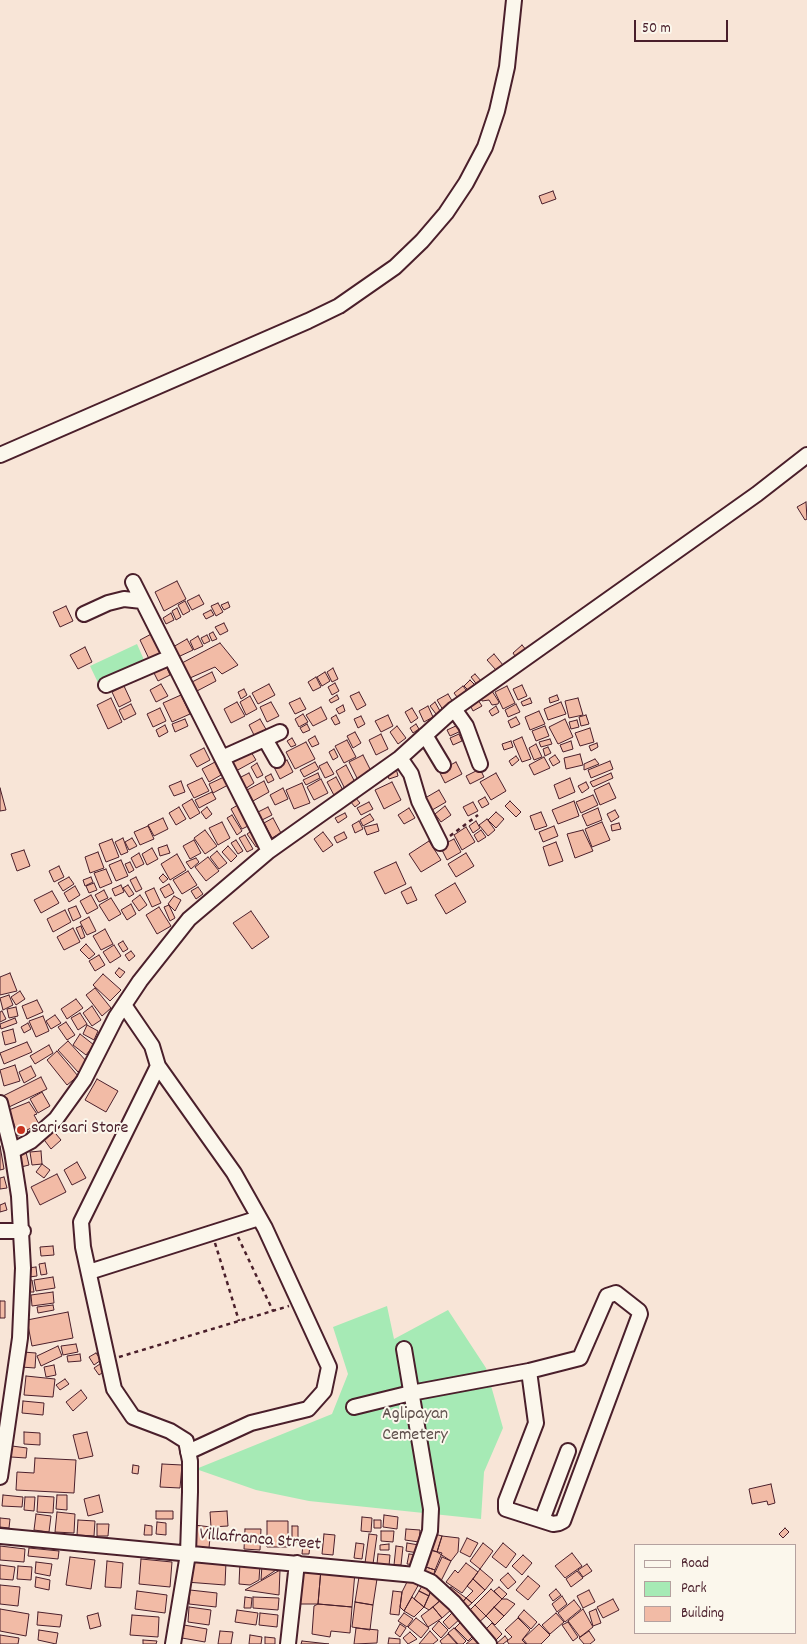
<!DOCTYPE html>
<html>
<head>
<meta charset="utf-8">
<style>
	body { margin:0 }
	#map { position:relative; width:807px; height:1644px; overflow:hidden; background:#f8e5d7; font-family:Dekko,sans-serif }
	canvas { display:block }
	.legend { position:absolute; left:634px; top:1544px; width:162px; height:90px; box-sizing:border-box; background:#fbf7ec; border:1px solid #b4a19f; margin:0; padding:6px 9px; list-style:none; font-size:15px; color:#4a1f2b }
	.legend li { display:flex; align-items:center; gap:10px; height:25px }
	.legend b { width:25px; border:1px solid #b4a19f }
	.scale { position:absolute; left:634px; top:20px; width:94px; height:22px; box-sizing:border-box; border:2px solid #4a1f2b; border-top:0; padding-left:6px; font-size:15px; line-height:18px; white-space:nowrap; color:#4a1f2b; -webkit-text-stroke:4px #fbf7ec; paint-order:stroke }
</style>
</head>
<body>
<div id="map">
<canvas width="807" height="1644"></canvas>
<ul class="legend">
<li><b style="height:6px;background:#fbf7ec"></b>Road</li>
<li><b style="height:14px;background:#a6eab5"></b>Park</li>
<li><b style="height:14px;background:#f2bba6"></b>Building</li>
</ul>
<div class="scale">50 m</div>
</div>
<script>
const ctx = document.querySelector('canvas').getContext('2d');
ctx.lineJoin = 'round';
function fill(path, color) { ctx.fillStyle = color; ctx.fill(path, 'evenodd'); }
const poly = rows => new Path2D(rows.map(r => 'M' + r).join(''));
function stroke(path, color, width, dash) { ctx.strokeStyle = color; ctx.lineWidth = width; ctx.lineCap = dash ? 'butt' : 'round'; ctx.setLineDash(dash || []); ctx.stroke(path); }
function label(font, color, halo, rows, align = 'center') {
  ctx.font = font + ' Dekko,sans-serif'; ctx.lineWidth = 4; ctx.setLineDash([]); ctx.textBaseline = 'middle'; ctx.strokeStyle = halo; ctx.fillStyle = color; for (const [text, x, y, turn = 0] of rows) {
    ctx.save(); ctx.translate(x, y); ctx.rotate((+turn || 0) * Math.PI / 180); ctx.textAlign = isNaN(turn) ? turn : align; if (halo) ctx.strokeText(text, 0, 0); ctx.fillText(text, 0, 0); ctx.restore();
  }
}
fill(poly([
	[137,644,148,669,102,691,90,666],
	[387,1306,394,1339,448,1310,486,1368,503,1428,484,1472,481,1519,309,1501,256,1490,196,1469,332,1414,348,1374,333,1327]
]), '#a6eab5');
const building = poly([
	[553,191,556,199,542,204,539,196,553,191],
	[806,502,807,519,805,520,797,507,806,502],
	[177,581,186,599,164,611,155,592,177,581],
	[199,595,204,604,192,610,187,601,199,595],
	[185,601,190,611,183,615,178,605,185,601],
	[228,602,230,607,224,610,221,605,228,602],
	[218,603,223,612,216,616,211,606,218,603],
	[66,606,73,621,60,627,53,612,66,606],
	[177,608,181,617,176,620,172,611,177,608],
	[211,610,214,615,206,619,203,614,211,610],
	[171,613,174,620,166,624,163,618,171,613],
	[224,623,228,631,220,635,215,627,224,623],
	[155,632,166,656,151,663,140,640,155,632],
	[213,632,217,639,212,641,209,634,213,632],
	[207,635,210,641,204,644,201,638,207,635],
	[198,636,203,646,194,650,190,641,198,636],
	[187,639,193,650,178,657,173,647,187,639],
	[220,643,238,665,222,674,215,667,190,678,182,663,220,643],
	[522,645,527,651,517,659,513,653,522,645],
	[85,647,92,662,78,669,70,655,85,647],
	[494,654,503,665,496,670,487,660,494,654],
	[166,666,170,675,158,681,154,673,166,666],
	[333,668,338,679,332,682,327,672,333,668],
	[212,672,216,681,197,691,192,682,212,672],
	[325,672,330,681,322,686,317,677,325,672],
	[475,674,482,682,478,686,471,677,475,674],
	[316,677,321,687,313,691,308,682,316,677],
	[470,680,476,686,470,692,464,686,470,680],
	[335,683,339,691,332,695,328,687,335,683],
	[161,684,168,696,156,702,150,690,161,684],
	[269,684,275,695,258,704,252,693,269,684],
	[522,685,527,696,518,700,513,689,522,685],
	[124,686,131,701,119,707,112,692,124,686],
	[463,686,469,694,460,701,454,693,463,686],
	[507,686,515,703,503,709,495,692,507,686],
	[244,689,247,695,241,699,238,692,244,689],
	[492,691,499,702,498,704,492,705,489,700,482,701,480,695,492,691],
	[359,692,366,705,357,710,350,696,359,692],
	[448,694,454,704,443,710,437,700,448,694],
	[181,695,190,714,172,722,163,703,181,695],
	[337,695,339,699,331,703,329,700,337,695],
	[557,695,559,700,550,703,549,698,557,695],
	[250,696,257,709,246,715,240,702,250,696],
	[111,698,122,722,108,729,97,705,111,698],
	[300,698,306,709,295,714,289,703,300,698],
	[530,698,532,703,523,706,521,702,530,698],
	[578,698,583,715,569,718,565,701,578,698],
	[478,700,482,706,473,711,470,705,478,700],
	[237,702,245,716,231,723,224,709,237,702],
	[271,702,279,716,267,722,260,707,271,702],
	[435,702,440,711,436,714,430,706,435,702],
	[561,702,566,714,548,720,544,709,561,702],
	[131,704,136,714,124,720,119,710,131,704],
	[516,704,520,712,508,717,505,710,516,704],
	[343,705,345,711,339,714,336,709,343,705],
	[428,706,433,717,424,722,419,711,428,706],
	[496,706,499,712,492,716,489,711,496,706],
	[321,707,327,719,313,726,306,715,321,707],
	[160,708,166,721,153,727,147,714,160,708],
	[412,708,418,718,411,723,405,712,412,708],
	[539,711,545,724,530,730,525,717,539,711],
	[303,714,308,722,299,727,295,719,303,714],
	[336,715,340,723,335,725,331,718,336,715],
	[388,715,393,726,381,732,375,721,388,715],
	[586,715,589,724,581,726,579,717,586,715],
	[361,716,365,724,358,728,354,719,361,716],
	[516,717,520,724,511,728,508,721,516,717],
	[185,719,188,726,175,732,172,724,185,719],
	[260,719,267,731,255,737,249,725,260,719],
	[565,719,573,737,558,744,549,727,565,719],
	[577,720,579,727,571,729,569,722,577,720],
	[307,724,310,730,303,733,300,728,307,724],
	[416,724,419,729,413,733,410,728,416,724],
	[165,725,168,732,159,737,156,730,165,725],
	[458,725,461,731,450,736,447,730,458,725],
	[397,726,406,738,398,744,390,732,397,726],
	[545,726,549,736,536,741,532,731,545,726],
	[590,728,594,742,580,746,575,733,590,728],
	[355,732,361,743,353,748,347,736,355,732],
	[381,734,388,749,376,755,369,740,381,734],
	[459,734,462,741,453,745,450,738,459,734],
	[315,736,319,744,312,747,308,740,315,736],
	[522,737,531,759,522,762,513,741,522,737],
	[292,738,296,745,291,747,287,741,292,738],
	[550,739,552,744,541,747,539,742,550,739],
	[347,740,356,757,344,763,335,746,347,740],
	[511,741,513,747,504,750,502,744,511,741],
	[571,741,573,749,563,752,560,745,571,741],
	[306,742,315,759,295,769,286,752,306,742],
	[597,743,598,747,591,751,589,746,597,743],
	[536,744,542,757,534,760,529,748,536,744],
	[248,747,256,760,236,771,229,757,248,747],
	[548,747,551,753,545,756,543,749,548,747],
	[204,748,210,760,197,767,190,755,204,748],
	[334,749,338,757,333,760,329,752,334,749],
	[580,754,583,765,566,769,564,758,580,754],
	[363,755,372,773,358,780,349,762,363,755],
	[555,755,560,762,553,766,549,759,555,755],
	[516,756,519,760,512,766,509,761,516,756],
	[544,757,550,768,534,775,529,765,544,757],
	[595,759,599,764,584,770,584,764,595,759],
	[287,760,293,772,280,779,274,767,287,760],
	[610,761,613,769,591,778,588,770,610,761],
	[215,762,221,775,209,782,202,769,215,762],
	[315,762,319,769,304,777,300,770,315,762],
	[327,762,334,774,325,778,319,766,327,762],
	[456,762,462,774,445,783,439,771,456,762],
	[257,763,263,775,257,778,251,767,257,763],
	[346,765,357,786,346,791,336,771,346,765],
	[396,768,398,776,389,779,387,772,396,768],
	[480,769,484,777,470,784,466,776,480,769],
	[249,773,254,783,245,789,239,778,249,773],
	[318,773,320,778,306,785,303,780,318,773],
	[496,773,506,791,491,800,480,782,496,773],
	[611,773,613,778,593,787,590,782,611,773],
	[271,774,274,780,268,783,265,777,271,774],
	[224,777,228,785,213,793,209,784,224,777],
	[336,777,345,794,336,799,327,782,336,777],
	[202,778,209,791,194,798,187,785,202,778],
	[570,778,575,792,559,799,554,785,570,778],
	[321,779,328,793,314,800,307,787,321,779],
	[181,781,185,792,174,796,169,786,181,781],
	[264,781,269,792,253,801,247,790,264,781],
	[392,782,401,800,384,809,375,790,392,782],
	[586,782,589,788,582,793,578,786,586,782],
	[302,783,310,803,294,809,286,790,302,783],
	[609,783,616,798,600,805,594,790,609,783],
	[0,788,6,810,0,811,0,788],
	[283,788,288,799,275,805,270,795,283,788],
	[439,790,446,802,427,813,420,801,439,790],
	[212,792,216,799,199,808,195,800,212,792],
	[593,795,598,805,581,813,576,802,593,795],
	[355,797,360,803,355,807,350,801,355,797],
	[485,797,489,804,482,808,478,801,485,797],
	[192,799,200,813,190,819,182,805,192,799],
	[510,801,521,812,516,817,505,806,510,801],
	[574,801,579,816,558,824,552,810,574,801],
	[243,802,254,823,242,829,231,809,243,802],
	[369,802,373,809,361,815,357,808,369,802],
	[473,802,478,811,468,816,463,807,473,802],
	[445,806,451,815,441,822,435,814,445,806],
	[179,807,186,819,176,825,169,813,179,807],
	[207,807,212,814,206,819,201,812,207,807],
	[268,807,272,815,262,820,258,812,268,807],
	[409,808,415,818,404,824,398,815,409,808],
	[598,808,602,820,587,826,582,815,598,808],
	[615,810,619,817,611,822,607,814,615,810],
	[496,812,504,819,496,828,488,820,496,812],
	[541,812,547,826,535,830,530,816,541,812],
	[345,813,347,817,338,823,335,818,345,813],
	[370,814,374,820,363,826,360,820,370,814],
	[232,815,242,831,237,835,227,818,232,815],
	[163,818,168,829,154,836,148,825,163,818],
	[273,818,281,833,272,838,264,823,273,818],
	[487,819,495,830,488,836,479,825,487,819],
	[359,821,363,829,355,833,352,825,359,821],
	[476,821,480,828,473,833,469,826,476,821],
	[222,822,230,838,218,845,209,828,222,822],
	[602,822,610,840,592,847,585,829,602,822],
	[619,823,621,829,612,831,611,825,619,823],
	[377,824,379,831,367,835,364,827,377,824],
	[148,826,154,839,140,845,134,832,148,826],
	[554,826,558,836,543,842,539,832,554,826],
	[466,827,475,842,462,850,454,835,466,827],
	[256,828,263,843,256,847,247,834,256,828],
	[205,830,217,846,205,854,194,838,205,830],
	[481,830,486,837,478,842,474,835,481,830],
	[583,830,593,851,575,858,567,834,583,830],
	[323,832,333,845,323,852,314,839,323,832],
	[344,832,347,838,337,843,334,837,344,832],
	[245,835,253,849,247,852,239,838,245,835],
	[123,838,128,852,121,855,115,842,123,838],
	[132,838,137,846,129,850,125,842,132,838],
	[112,839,119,857,106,862,99,844,112,839],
	[454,839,461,852,447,860,440,846,454,839],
	[194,840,201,853,190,859,183,846,194,840],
	[236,840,243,851,238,854,231,843,236,840],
	[429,841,441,860,421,872,409,854,429,841],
	[556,842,563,861,549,866,543,847,556,842],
	[167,845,170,853,160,856,158,848,167,845],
	[228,846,237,856,231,862,222,852,228,846],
	[152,848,158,859,147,865,142,854,152,848],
	[24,850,30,866,17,871,11,854,24,850],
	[217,851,227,863,219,869,210,857,217,851],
	[98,852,104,868,90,873,85,857,98,852],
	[139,853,144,864,136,868,131,858,139,853],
	[466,853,474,866,456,877,448,864,466,853],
	[177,854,186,870,170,880,161,864,177,854],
	[208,857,219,871,206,881,195,867,208,857],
	[196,858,199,862,191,869,186,862,196,858],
	[121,860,128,876,116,881,109,865,121,860],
	[130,862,134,870,129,873,125,864,130,862],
	[396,862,406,884,385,894,374,872,396,862],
	[59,866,64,877,54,882,49,871,59,866],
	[106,869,112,883,100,888,94,873,106,869],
	[188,871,197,885,182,894,173,880,188,871],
	[163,874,168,879,163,883,159,878,163,874],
	[69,877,74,884,63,891,58,883,69,877],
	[91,877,93,882,85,886,83,880,91,877],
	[136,877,142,889,136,892,130,880,136,877],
	[94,883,97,890,89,893,86,886,94,883],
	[455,883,466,902,446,914,435,895,455,883],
	[169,884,174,893,165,898,160,889,169,884],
	[121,885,124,892,115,896,112,889,121,885],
	[128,885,134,894,129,897,123,888,128,885],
	[75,886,80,895,69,902,64,893,75,886],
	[198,887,203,894,196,899,191,891,198,887],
	[411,887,417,900,407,904,401,892,411,887],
	[154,888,161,903,152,907,145,892,154,888],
	[104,890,108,898,99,902,95,895,104,890],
	[52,891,59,903,41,913,34,900,52,891],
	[91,895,98,908,87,914,80,901,91,895],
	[140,895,147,905,139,911,132,901,140,895],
	[174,896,181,900,175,911,168,904,174,896],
	[111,898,121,914,109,921,99,905,111,898],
	[131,904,136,914,127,920,121,910,131,904],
	[169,905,175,918,170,921,164,907,169,905],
	[76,906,81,917,73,921,68,909,76,906],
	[159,907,171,926,157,934,146,915,159,907],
	[65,910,71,922,53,932,47,919,65,910],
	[251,911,269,937,252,949,233,923,251,911],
	[89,917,96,931,87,935,80,922,89,917],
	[81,926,85,937,81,939,76,928,81,926],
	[73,928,80,942,64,950,57,937,73,928],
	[105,929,113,944,101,950,93,936,105,929],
	[123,941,128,949,123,952,118,944,123,941],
	[86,944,95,954,89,959,80,950,86,944],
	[114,945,121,956,110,963,103,952,114,945],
	[131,951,135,956,129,961,125,955,131,951],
	[99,955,105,965,95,971,89,961,99,955],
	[119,968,125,972,120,978,115,973,119,968],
	[10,973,17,991,0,995,0,977,10,973],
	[103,974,121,990,110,1001,93,985,103,974],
	[95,988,111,1008,102,1016,86,995,95,988],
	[20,991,25,999,16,1005,11,997,20,991],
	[9,995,13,1005,3,1010,0,998,9,995],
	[76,999,83,1008,67,1019,61,1009,76,999],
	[37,1000,43,1012,27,1019,22,1006,37,1000],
	[92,1006,101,1020,92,1026,83,1013,92,1006],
	[16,1007,18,1016,9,1018,7,1009,16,1007],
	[2,1011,6,1019,0,1022,0,1012,2,1011],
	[80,1013,87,1024,78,1030,71,1018,80,1013],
	[55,1015,61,1023,51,1029,46,1021,55,1015],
	[43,1016,49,1031,36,1037,29,1021,43,1016],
	[15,1018,17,1023,1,1029,0,1024,15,1018],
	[66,1022,75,1035,67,1040,58,1027,66,1022],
	[28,1023,31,1029,24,1033,21,1027,28,1023],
	[87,1025,98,1031,94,1040,83,1034,87,1025],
	[13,1029,16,1042,5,1045,2,1032,13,1029],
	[80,1034,94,1045,86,1055,73,1045,80,1034],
	[68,1041,88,1063,78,1072,58,1050,68,1041],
	[27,1042,32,1052,4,1064,0,1053,27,1042],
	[49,1045,53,1053,35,1064,30,1056,49,1045],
	[57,1051,78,1076,67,1085,47,1060,57,1051],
	[15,1065,20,1081,4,1086,0,1070,15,1065],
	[31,1066,36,1076,24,1083,19,1072,31,1066],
	[41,1077,47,1089,9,1107,3,1096,41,1077],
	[97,1079,118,1091,106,1112,85,1100,97,1079],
	[42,1092,50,1106,38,1113,30,1099,42,1092],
	[29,1102,37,1114,34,1115,39,1124,27,1130,28,1133,18,1136,9,1110,29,1102],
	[51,1128,61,1140,51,1149,42,1137,51,1128],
	[0,1146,4,1169,0,1170,0,1146],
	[41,1151,42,1164,32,1165,30,1152,41,1151],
	[26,1152,29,1165,17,1168,14,1155,26,1152],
	[77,1162,86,1178,72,1185,64,1170,77,1162],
	[42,1164,50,1170,44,1178,36,1172,42,1164],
	[57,1174,66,1192,40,1205,31,1187,57,1174],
	[4,1177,7,1188,0,1189,0,1178,4,1177],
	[5,1203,7,1210,0,1212,0,1205,5,1203],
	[53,1246,54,1255,41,1256,40,1247,53,1246],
	[45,1263,47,1274,41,1275,39,1264,45,1263],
	[36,1267,37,1276,29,1277,27,1268,36,1267],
	[53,1277,55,1288,36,1291,34,1280,53,1277],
	[27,1280,32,1280,34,1292,29,1292,27,1280],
	[53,1292,54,1303,32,1306,31,1295,53,1292],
	[0,1301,5,1301,5,1318,0,1318,0,1301],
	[53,1305,54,1310,38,1313,37,1307,53,1305],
	[68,1312,73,1338,32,1346,27,1320,68,1312],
	[76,1344,78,1352,63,1355,61,1346,76,1344],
	[58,1346,62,1356,41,1366,37,1356,58,1346],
	[23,1352,36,1353,35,1368,21,1367,23,1352],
	[96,1353,101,1360,94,1365,89,1357,96,1353],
	[80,1354,81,1361,68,1362,67,1356,80,1354],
	[103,1362,108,1369,99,1375,94,1368,103,1362],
	[54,1365,56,1375,46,1377,44,1367,54,1365],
	[26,1376,55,1379,53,1397,24,1395,26,1376],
	[65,1379,69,1384,60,1390,56,1385,65,1379],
	[81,1390,87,1398,73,1411,66,1402,81,1390],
	[23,1401,44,1403,43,1415,22,1413,23,1401],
	[24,1432,40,1433,40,1445,24,1444,24,1432],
	[87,1432,93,1456,79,1459,73,1435,87,1432],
	[12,1446,27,1448,26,1458,11,1457,12,1446],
	[35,1458,76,1460,74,1493,16,1490,17,1472,34,1473,35,1458],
	[162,1464,182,1465,180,1488,160,1487,162,1464],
	[133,1465,139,1466,138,1474,132,1473,133,1465],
	[771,1484,775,1503,768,1505,767,1501,752,1504,749,1489,771,1484],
	[3,1495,23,1497,22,1507,2,1506,3,1495],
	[57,1495,67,1495,67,1510,56,1509,57,1495],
	[99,1495,103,1512,88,1516,84,1499,99,1495],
	[38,1496,54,1497,53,1513,37,1512,38,1496],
	[25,1497,35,1497,34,1511,24,1510,25,1497],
	[156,1511,173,1511,173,1519,156,1519,156,1511],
	[227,1511,228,1526,211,1527,210,1512,227,1511],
	[57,1512,75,1514,74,1533,55,1532,57,1512],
	[36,1514,51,1516,49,1532,34,1530,36,1514],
	[384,1515,398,1517,397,1529,383,1527,384,1515],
	[362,1517,372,1518,371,1532,361,1531,362,1517],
	[0,1518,10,1519,9,1528,0,1527,0,1518],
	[78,1520,95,1521,94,1536,77,1535,78,1520],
	[374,1520,381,1520,381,1528,374,1528,374,1520],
	[267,1521,288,1521,288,1547,267,1547,267,1521],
	[157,1522,166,1523,166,1535,156,1534,157,1522],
	[97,1524,109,1524,108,1536,97,1536,97,1524],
	[145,1525,152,1526,152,1535,144,1535,145,1525],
	[194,1525,211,1527,209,1548,192,1546,194,1525],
	[292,1526,298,1526,298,1542,292,1542,292,1526],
	[785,1528,789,1532,783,1538,779,1534,785,1528],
	[245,1529,261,1529,260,1550,244,1549,245,1529],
	[406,1529,420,1530,419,1542,405,1540,406,1529],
	[381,1531,394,1531,393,1542,381,1541,381,1531],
	[431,1533,442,1536,437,1552,427,1549,431,1533],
	[324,1534,335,1535,333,1555,322,1554,324,1534],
	[369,1534,377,1535,373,1564,365,1563,369,1534],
	[442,1536,459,1538,458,1552,451,1561,437,1552,442,1536],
	[467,1538,478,1543,470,1557,460,1552,467,1538],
	[356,1543,364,1544,362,1559,354,1558,356,1543],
	[407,1543,419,1545,418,1553,406,1551,407,1543],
	[483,1543,493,1551,480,1569,470,1561,483,1543],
	[503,1543,516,1554,506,1568,492,1557,503,1543],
	[303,1544,310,1545,309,1554,302,1554,303,1544],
	[389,1544,389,1550,380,1550,380,1545,389,1544],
	[0,1546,25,1549,24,1562,0,1560,0,1546],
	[396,1546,403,1547,401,1565,394,1565,396,1546],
	[29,1548,59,1551,58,1559,28,1556,29,1548],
	[427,1549,442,1553,435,1570,423,1566,427,1549],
	[572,1553,582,1566,565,1578,555,1566,572,1553],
	[378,1554,390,1555,389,1566,377,1564,378,1554],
	[409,1554,418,1555,416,1565,407,1564,409,1554],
	[523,1555,532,1563,522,1575,512,1566,523,1555],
	[70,1557,95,1560,91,1589,66,1585,70,1557],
	[442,1557,451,1561,441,1581,433,1577,442,1557],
	[188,1558,226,1562,225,1585,186,1582,188,1558],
	[141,1559,172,1562,170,1587,139,1584,141,1559],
	[107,1561,123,1563,121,1588,105,1587,107,1561],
	[36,1562,52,1564,50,1576,35,1573,36,1562],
	[240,1562,260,1565,259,1580,250,1585,239,1584,240,1562],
	[466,1563,478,1572,462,1593,446,1582,455,1570,458,1573,466,1563],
	[587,1564,592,1571,583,1577,578,1570,587,1564],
	[0,1565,15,1567,13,1580,0,1579,0,1565],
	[262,1565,279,1568,261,1580,262,1565],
	[18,1566,32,1567,31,1580,17,1579,18,1566],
	[423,1566,435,1570,433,1577,420,1573,423,1566],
	[297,1568,321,1569,318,1604,295,1604,297,1568],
	[321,1569,355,1572,352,1607,318,1604,321,1569],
	[480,1569,493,1580,485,1590,473,1579,480,1569],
	[280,1570,279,1595,245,1590,280,1570],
	[577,1571,583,1578,571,1587,566,1579,577,1571],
	[508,1573,516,1582,508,1589,500,1580,508,1573],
	[528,1576,540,1586,528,1600,516,1590,528,1576],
	[36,1577,50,1580,49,1590,35,1587,36,1577],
	[359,1577,377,1579,373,1605,355,1602,359,1577],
	[409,1578,420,1582,404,1611,400,1607,402,1592,409,1578],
	[473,1579,485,1590,472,1603,466,1598,473,1591,467,1586,473,1579],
	[423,1584,432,1588,429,1596,419,1591,423,1584],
	[0,1585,20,1587,18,1606,0,1604,0,1585],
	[451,1587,466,1598,461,1604,449,1590,451,1587],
	[499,1587,507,1594,502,1599,494,1591,499,1587],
	[432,1588,443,1598,429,1610,424,1607,432,1588],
	[491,1589,502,1599,486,1616,475,1605,491,1589],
	[556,1589,561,1595,553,1601,549,1595,556,1589],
	[190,1590,217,1593,216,1607,189,1604,190,1590],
	[589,1590,595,1602,583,1608,577,1596,589,1590],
	[137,1591,167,1595,165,1613,135,1609,137,1591],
	[393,1591,402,1592,399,1615,390,1614,393,1591],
	[419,1591,429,1596,424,1607,414,1599,419,1591],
	[562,1596,567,1604,557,1612,552,1604,562,1596],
	[245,1597,252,1598,251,1608,244,1608,245,1597],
	[253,1597,279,1598,278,1610,253,1608,253,1597],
	[412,1597,424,1607,414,1617,404,1611,412,1597],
	[443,1598,452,1609,442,1618,433,1607,443,1598],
	[466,1598,472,1603,465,1609,461,1604,466,1598],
	[502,1599,507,1599,515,1604,504,1616,494,1607,502,1599],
	[613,1599,619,1610,603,1618,597,1607,613,1599],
	[574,1600,581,1609,565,1622,558,1613,574,1600],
	[355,1602,373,1605,370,1630,352,1627,355,1602],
	[318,1604,352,1607,350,1633,331,1631,330,1637,312,1634,314,1606,318,1604],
	[475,1605,486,1616,477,1624,468,1612,475,1605],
	[189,1607,211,1610,209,1625,188,1622,189,1607],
	[433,1607,442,1618,428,1627,421,1616,433,1607],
	[494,1607,504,1616,495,1625,486,1616,494,1607],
	[0,1609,29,1614,26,1636,0,1631,0,1609],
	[583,1609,593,1627,580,1637,568,1621,583,1609],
	[596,1609,601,1623,593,1626,589,1612,596,1609],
	[237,1610,258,1613,256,1625,235,1622,237,1610],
	[455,1610,462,1617,449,1629,443,1622,455,1610],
	[524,1610,537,1622,531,1629,518,1617,524,1610],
	[38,1612,62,1615,60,1627,37,1625,38,1612],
	[98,1613,101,1626,90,1629,87,1616,98,1613],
	[260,1613,278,1615,277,1627,259,1625,260,1613],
	[404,1613,413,1619,407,1627,398,1621,404,1613],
	[556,1613,564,1622,550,1634,542,1625,556,1613],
	[132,1615,159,1617,158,1637,130,1635,132,1615],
	[416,1618,429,1628,421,1638,408,1627,416,1618],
	[518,1618,530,1630,522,1640,526,1644,509,1644,507,1641,512,1637,505,1630,518,1618],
	[463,1620,476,1633,468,1641,455,1628,463,1620],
	[439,1621,448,1630,441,1638,432,1629,439,1621],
	[568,1622,578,1637,573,1641,562,1625,568,1622],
	[492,1623,502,1634,496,1640,486,1629,492,1623],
	[400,1624,406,1628,400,1637,395,1633,400,1624],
	[539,1624,550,1635,541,1644,527,1644,523,1639,539,1624],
	[184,1625,207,1629,205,1642,182,1638,184,1625],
	[356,1628,378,1630,377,1643,354,1644,356,1628],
	[454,1628,466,1641,463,1644,458,1644,448,1633,454,1628],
	[39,1630,58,1633,56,1644,38,1640,39,1630],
	[220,1631,233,1632,231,1644,218,1644,220,1631],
	[430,1631,438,1640,433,1644,419,1644,430,1631],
	[589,1631,595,1640,590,1644,584,1644,579,1638,589,1631],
	[410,1632,417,1639,408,1644,403,1638,410,1632],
	[448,1634,457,1644,442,1644,440,1641,448,1634],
	[0,1635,19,1638,18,1644,0,1644,0,1635],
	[250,1635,262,1637,261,1644,249,1644,250,1635],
	[477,1635,485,1644,466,1644,477,1635],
	[505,1636,508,1640,503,1644,496,1644,505,1636],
	[265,1637,275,1638,275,1644,265,1644,265,1637],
	[389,1638,400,1639,400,1644,388,1644,389,1638],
	[143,1640,157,1641,156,1644,143,1644,143,1640],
	[302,1641,329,1644,301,1644,302,1641]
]);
fill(building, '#f2bba6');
stroke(building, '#4a1f2b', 1);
const minor = poly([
	[0,455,308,321,339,306,395,267,422,241,446,213,466,183,485,147,497,111,507,67,514,0],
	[133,582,269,851],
	[84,614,108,603,124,599,142,601],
	[106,685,171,657],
	[454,709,466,726,480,764],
	[425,735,443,765],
	[265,739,277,760],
	[222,758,280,732],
	[400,758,411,774,419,801,440,843],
	[124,1005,152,1046,158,1066,234,1173,265,1228,329,1367,324,1391,308,1409,251,1423,188,1452],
	[158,1066,81,1222,83,1247,114,1389,133,1417,170,1431,186,1441,190,1461,190,1492,188,1554,173,1644],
	[0,1103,12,1151,19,1196,23,1268,20,1338,0,1477],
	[12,1151,31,1141,56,1119,84,1080,116,1017,140,981,189,919,269,851,400,758,454,709,757,494,807,455],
	[0,1231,23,1231],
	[89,1272,259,1218],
	[404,1349,431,1509,430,1531,415,1575],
	[354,1407,411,1393,529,1371,580,1358,607,1296,616,1293,639,1311,640,1314,563,1521,559,1523,553,1524,506,1509,506,1501,536,1423,529,1371],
	[542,1520,568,1451],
	[0,1536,415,1575,431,1582,454,1603,489,1644],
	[288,1644,297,1563]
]);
stroke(minor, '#4a1f2b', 18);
stroke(poly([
	[450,836,478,815],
	[238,1237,273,1311],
	[215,1243,239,1321],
	[119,1357,289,1306]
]), '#4a1f2b', 2.5, [4, 4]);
stroke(minor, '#fbf7ec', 14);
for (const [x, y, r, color] of [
	[21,1130,5,"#c8321e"]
]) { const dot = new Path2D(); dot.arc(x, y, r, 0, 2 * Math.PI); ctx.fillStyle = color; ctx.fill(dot); stroke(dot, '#fbf7ec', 2); }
label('18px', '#4a1f2b', '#fbf7ec', [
	["sari sari Store",31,1130]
], 'left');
label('18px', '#61524e', '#fbf7ec', [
	["Aglipayan",415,1416],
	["Cemetery",415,1437]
]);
label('18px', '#4a1f2b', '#fbf7ec', [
	["Villafranca Street",260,1541,5]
]);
</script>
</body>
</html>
